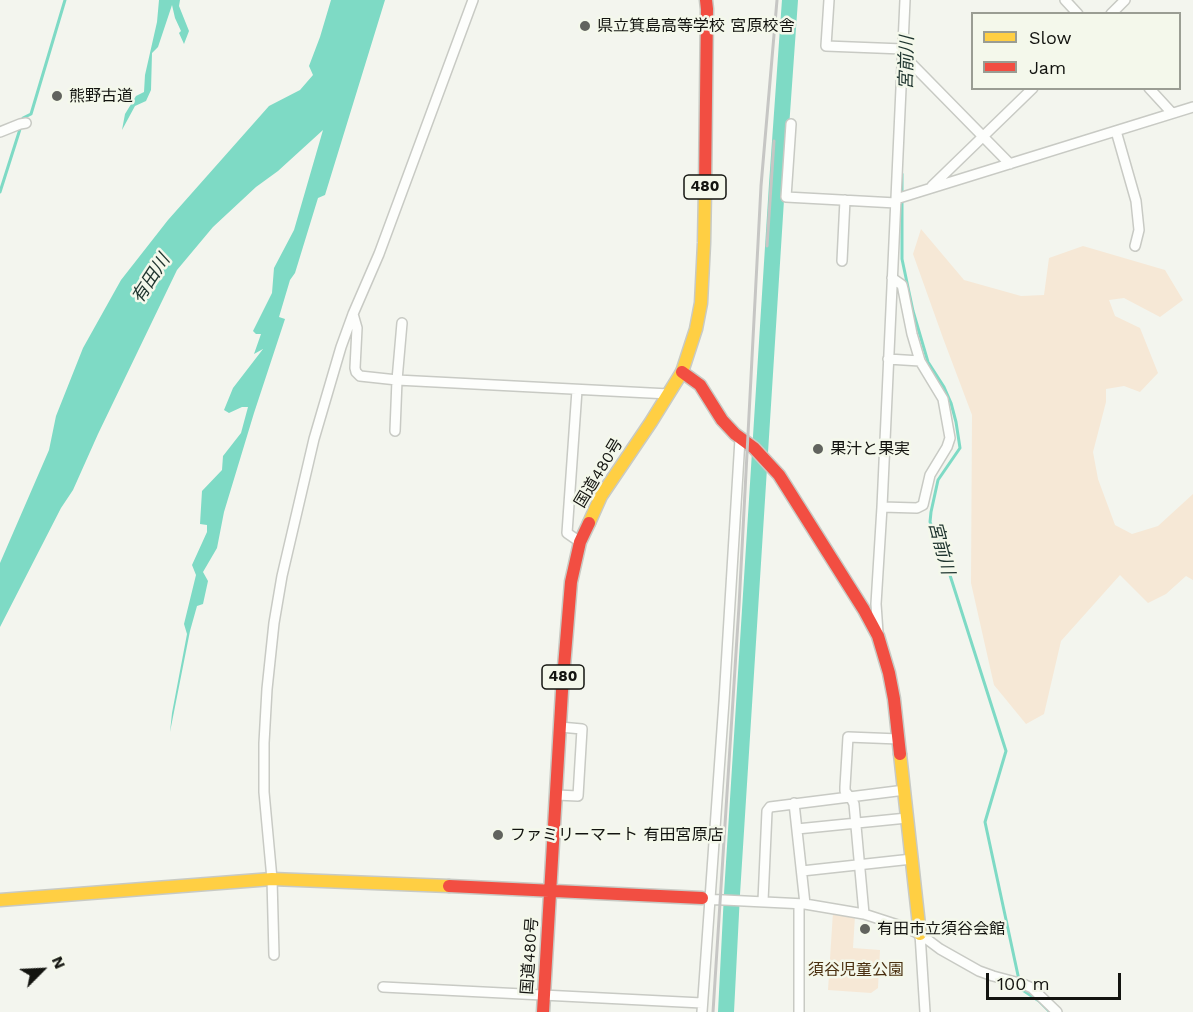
<!DOCTYPE html>
<html>
<head>
<meta charset="utf-8">
<style>
	body { margin:0 }
	#map { position:relative; width:1193px; height:1012px; overflow:hidden; background:#f3f5ee; font-family:"Work Sans",sans-serif }
	canvas { display:block }
	.legend { position:absolute; left:971px; top:12px; width:210px; height:78px; box-sizing:border-box; background:#f4f8eb; border:2px solid #9a9d93; margin:0; padding:8px 10px; list-style:none; font-size:18px; color:#131410 }
	.legend li { display:flex; align-items:center; gap:12px; height:30px }
	.legend b { width:30px; border:2px solid #9a9d93 }
	.north { position:absolute; left:12px; top:940px; width:60px; height:60px; -webkit-text-stroke:4px #f4f8eb; paint-order:stroke; rotate:66deg; font-size:16px; font-weight:700; line-height:24px; text-align:center; color:#131410 }
	.north::after { content:''; display:block; margin:auto; width:21px; height:27px; background:#131410; clip-path:polygon(50% 0,100% 100%,50% 72%,0 100%) }
	.scale { position:absolute; left:986px; top:973px; width:135px; height:27px; box-sizing:border-box; border:3px solid #131410; border-top:0; padding-left:8px; font-size:18px; line-height:21px; white-space:nowrap; color:#131410; -webkit-text-stroke:4px #f4f8eb; paint-order:stroke }
</style>
</head>
<body>
<div id="map">
<canvas width="1193" height="1012"></canvas>
<ul class="legend">
<li><b style="height:8px;background:#ffcf43"></b>Slow</li>
<li><b style="height:8px;background:#f24e42"></b>Jam</li>
</ul>
<div class="north">N</div>
<div class="scale">100 m</div>
</div>
<script>
const ctx = document.querySelector('canvas').getContext('2d');
ctx.lineJoin = 'round';
function fill(path, color) { ctx.fillStyle = color; ctx.fill(path, 'evenodd'); }
const poly = rows => new Path2D(rows.map(r => 'M' + r).join(''));
function stroke(path, color, width, dash) { ctx.strokeStyle = color; ctx.lineWidth = width; ctx.lineCap = dash ? 'butt' : 'round'; ctx.setLineDash(dash || []); ctx.stroke(path); }
function label(font, color, halo, rows, align = 'center') {
  ctx.font = font + ' "Work Sans","Noto Sans JP",sans-serif'; ctx.lineWidth = 5; ctx.setLineDash([]); ctx.textBaseline = 'middle'; ctx.strokeStyle = halo; ctx.fillStyle = color; for (const [text, x, y, turn = 0] of rows) {
    ctx.save(); ctx.translate(x, y); ctx.rotate((+turn || 0) * Math.PI / 180); ctx.textAlign = isNaN(turn) ? turn : align; if (halo) ctx.strokeText(text, 0, 0); ctx.fillText(text, 0, 0); ctx.restore();
  }
}
fill(poly([
	[921,229,964,280,1021,296,1044,295,1049,258,1083,246,1165,270,1183,300,1160,317,1124,298,1109,300,1115,316,1140,328,1158,373,1140,392,1124,386,1106,389,1106,402,1093,452,1098,479,1115,525,1132,534,1158,526,1193,494,1193,580,1186,576,1166,594,1148,603,1120,575,1061,641,1044,714,1026,724,994,685,971,583,972,415,943,338,913,254],
	[833,912,855,916,853,948,880,950,878,988,871,993,828,990]
]), '#f6e8d6');
fill(poly([
	[159,0,180,0,179,6,189,31,184,44,179,33,181,31,175,18,172,5,158,47,152,53,151,90,146,101,135,106,122,130,125,114,136,96,144,92,145,75,157,22],
	[331,0,385,0,325,195,318,198,295,273,290,280,279,317,285,319,254,413,224,512,217,548,203,572,208,581,203,604,197,606,190,631,170,732,172,713,187,634,184,624,196,575,192,565,207,532,207,525,200,524,202,491,222,470,223,456,241,433,248,407,242,407,229,413,224,410,233,388,263,349,254,354,261,334,256,334,253,331,272,293,274,268,294,230,323,130,278,171,256,187,213,227,177,270,98,434,73,490,61,508,0,627,0,563,49,450,56,416,83,348,121,280,168,220,269,106,300,90,313,75,309,66,320,37]
]), '#7edac5');
stroke(poly([
	[23,120,23,118,31,114,65,0],
	[902,174,902,259,913,311,928,362,944,387,951,403,956,422,960,448,938,480,931,512,930,522,941,547,1006,751,985,822,1019,980],
	[0,192,21,126],
	[1021,986,1021,989,1039,1001,1049,1011]
]), '#7edac5', 3);
stroke(poly([
	[726,1012,732,894,777,184,790,0]
]), '#7edac5', 16);
const street = poly([
	[829,0,826,46,903,49],
	[1065,0,1078,14],
	[1111,14,1125,0],
	[902,54,1010,164],
	[1149,88,1172,113],
	[791,124,786,197,896,203],
	[1116,131,1136,201,1139,230,1135,246],
	[0,132,20,124,26,123],
	[932,186,1033,88],
	[896,199,1193,107],
	[842,261,845,200],
	[353,314,357,328,355,368,356,372,360,376,397,380,669,394],
	[888,359,920,361],
	[577,390,567,533,580,542],
	[395,431,397,380,402,323],
	[882,507,917,508,923,505,930,475,947,447,950,438,943,399,920,361,912,334,903,289,902,285,892,278],
	[878,633,876,604,882,507,905,0],
	[556,795,578,796,582,729,560,727],
	[794,803,805,904],
	[797,829,907,818],
	[802,871,912,859],
	[704,899,805,904,864,914,901,926,920,934,940,949,979,971,993,976,1023,984,1032,988,1057,1012],
	[763,901,767,811,770,807,905,790],
	[864,914,854,804,852,800,845,791,845,787,848,737,899,739],
	[920,934,925,1012],
	[274,955,272,879,264,792,264,743,267,689,274,623,282,576,314,439,341,347,353,314,379,254,473,0],
	[383,987,702,1003],
	[702,1012,724,701,740,439],
	[799,1012,799,904]
]);
const slow = poly([
	[589,523,601,496,651,422,682,372,696,329,701,303,704,243,705,189],
	[900,754,920,934],
	[0,900,272,879,449,886]
]);
const jam = poly([
	[705,189,707,9,706,0],
	[682,372,700,385,722,420,735,434,754,448,779,475,864,610,878,636,889,673,894,699,900,754],
	[449,886,702,898],
	[543,1012,562,691,571,582,580,542,589,523]
]);
stroke(street, '#c8cac4', 12);
stroke(slow, '#c8cac4', 15);
stroke(jam, '#c8cac4', 15);
stroke(street, '#fdfefc', 9);
stroke(slow, '#ffcf43', 12);
stroke(jam, '#f24e42', 12);
stroke(poly([
	[767,246,774,141],
	[713,1012,739,606,761,186,777,0]
]), '#c6c6c4', 3);
for (const [x, y, r, color] of [
	[585,26,6,"#61635e"],
	[57,96,6,"#61635e"],
	[818,449,6,"#61635e"],
	[498,835,6,"#61635e"],
	[865,929,6,"#61635e"]
]) { const dot = new Path2D(); dot.arc(x, y, r, 0, 2 * Math.PI); ctx.fillStyle = color; ctx.fill(dot); stroke(dot, '#f4f8eb', 2); }
for (const [x, y, w] of [
	[705,187,42],
	[563,677,42]
]) { const box = new Path2D(); box.roundRect(x - w / 2, y - 12, w, 24, 4.5); ctx.fillStyle = '#f4f8eb'; ctx.fill(box); stroke(box, '#131410', 1.5); }
label('bold 15px', '#131410', null, [
	["480",705,187],
	["480",563,677]
]);
label('16px', '#131410', '#f4f8eb', [
	["県立箕島高等学校 宮原校舎",597,26],
	["熊野古道",69,96],
	["果汁と果実",830,449],
	["ファミリーマート 有田宮原店",510,835],
	["有田市立須谷会館",877,929]
], 'left');
label('16px', '#131410', '#f4f8eb', [
	["国道480号",599,473,-59],
	["国道480号",530,956,-86]
]);
label('16px', '#4a2f0f', '#f4f8eb', [
	["須谷児童公園",856,970]
]);
label('italic 18px', '#1e342e', '#f4f8eb', [
	["宮前川",907,63,-89],
	["有田川",151,279,-57],
	["宮前川",941,548,75]
]);
</script>
</body>
</html>
